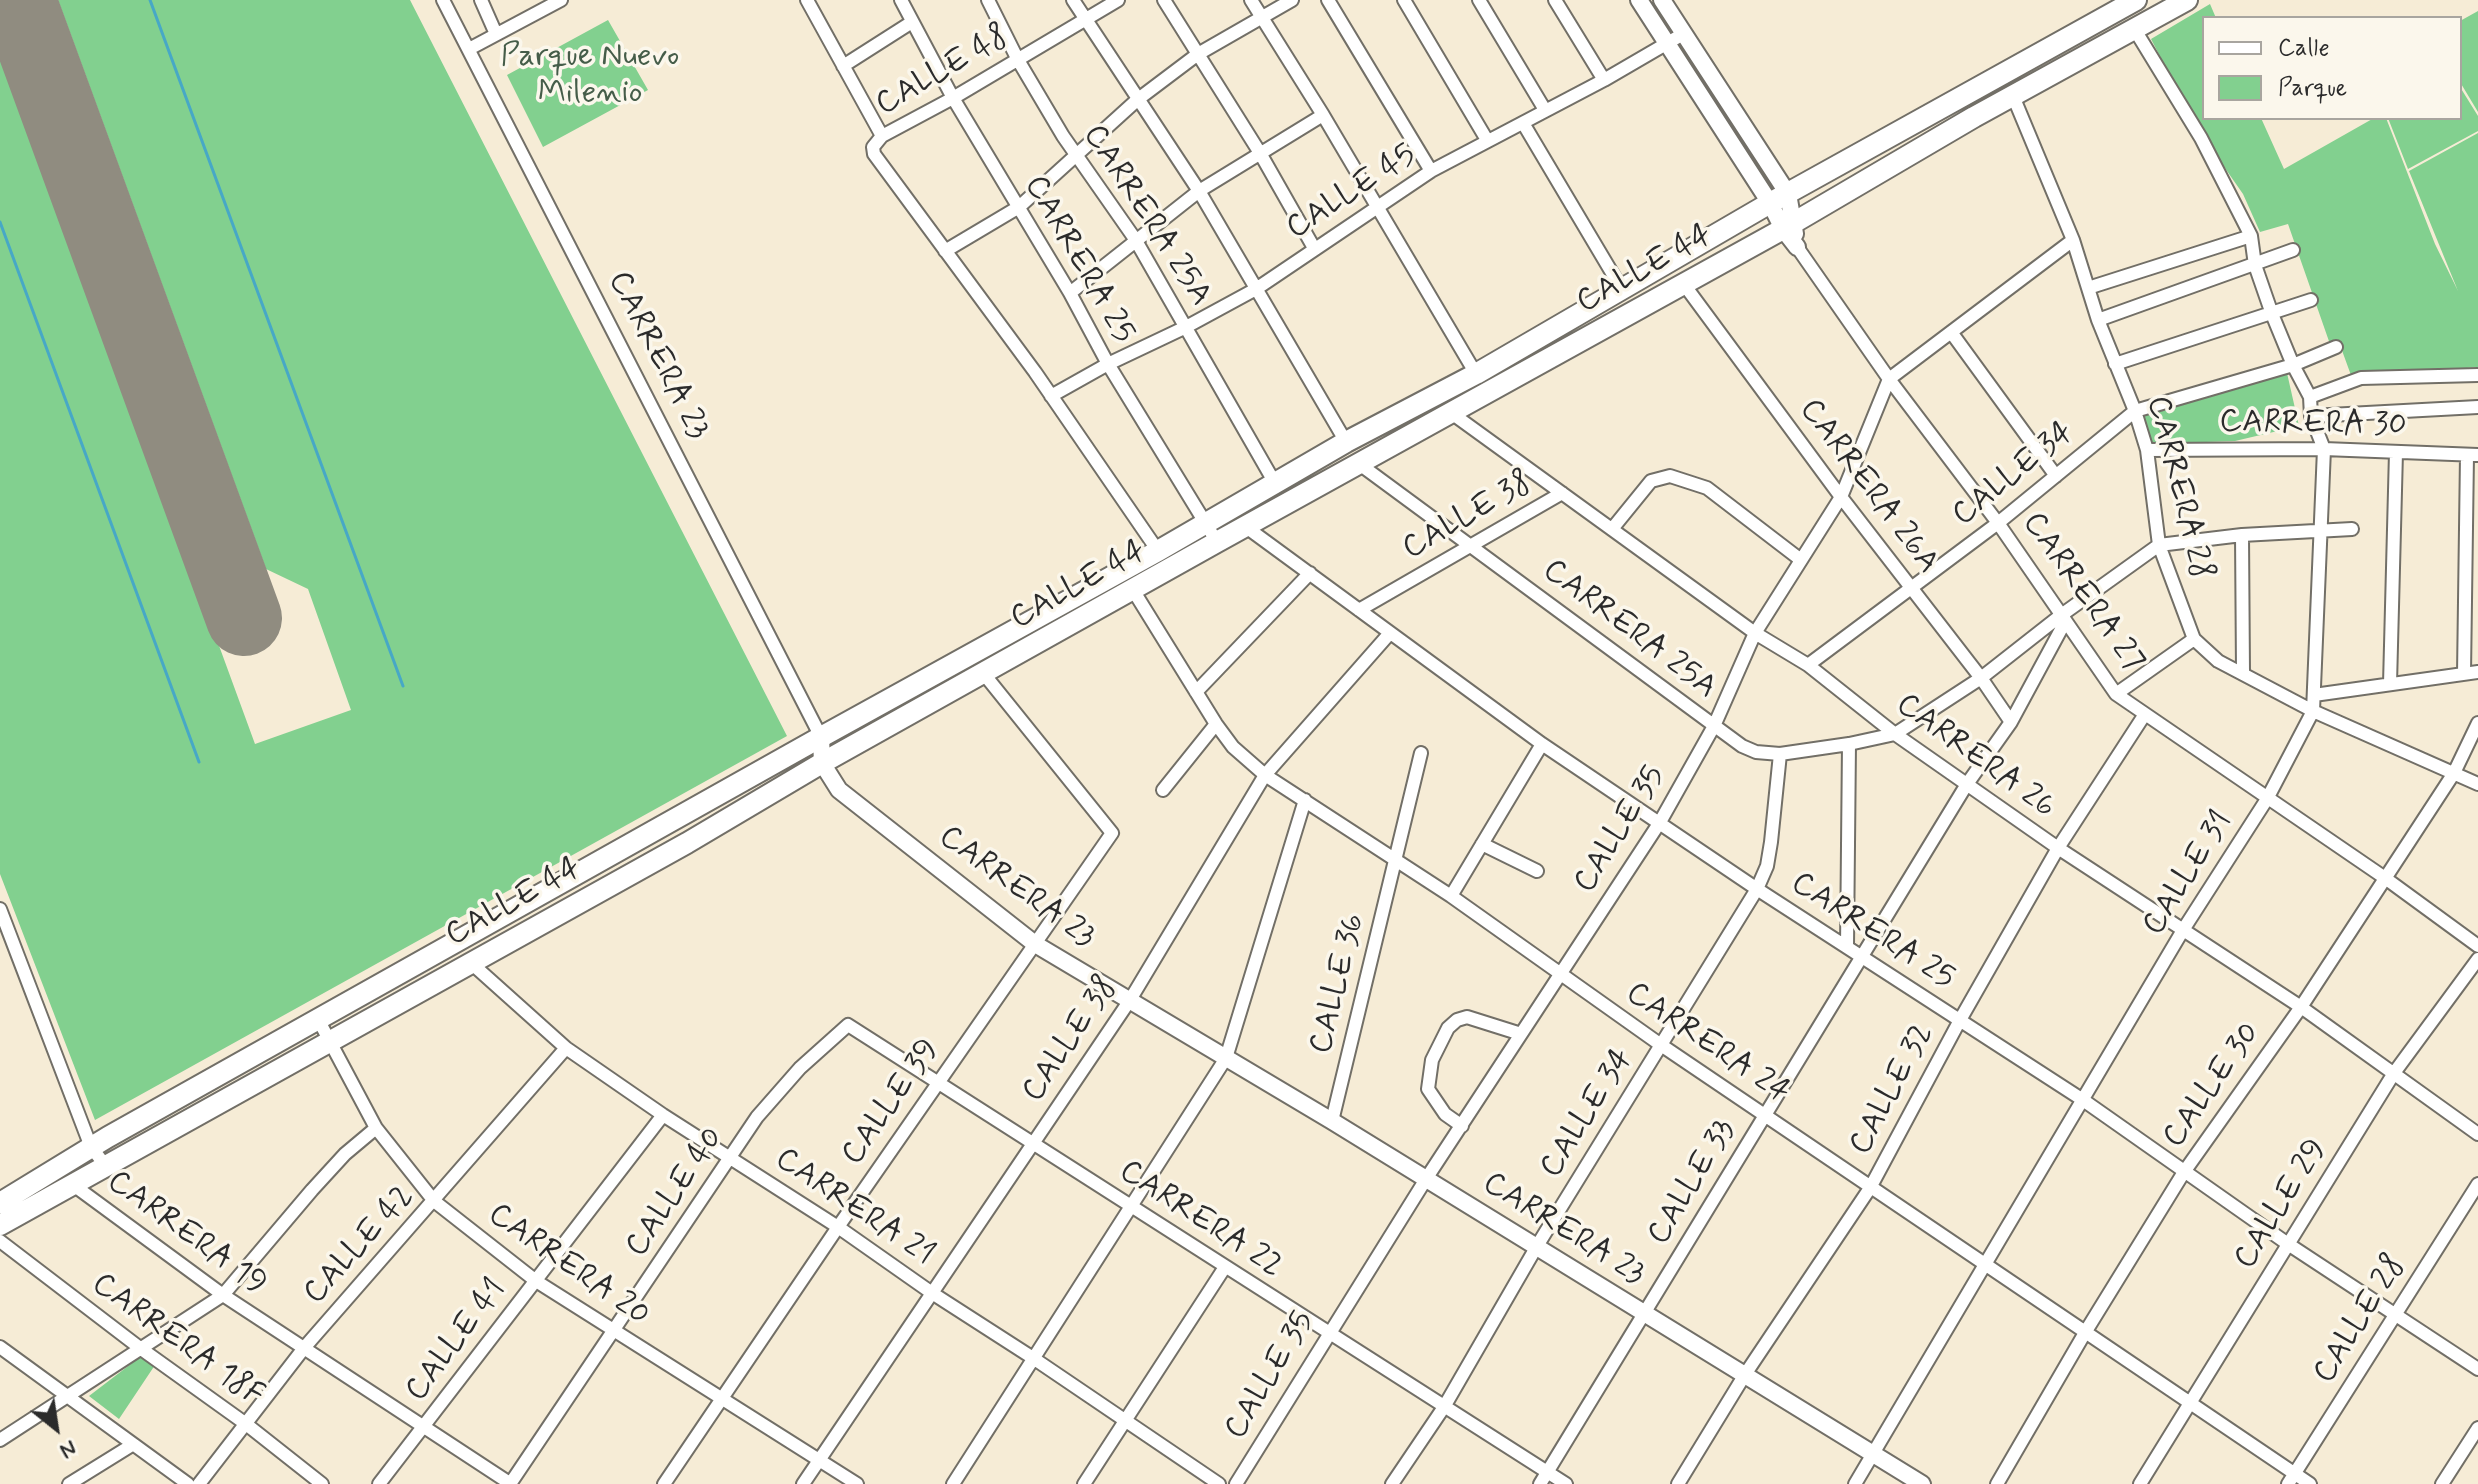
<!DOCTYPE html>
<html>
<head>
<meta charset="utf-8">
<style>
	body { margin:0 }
	#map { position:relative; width:2478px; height:1484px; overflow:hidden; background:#f6ecd6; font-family:Mynerve,sans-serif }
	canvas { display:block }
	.legend { position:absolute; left:2202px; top:16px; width:260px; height:104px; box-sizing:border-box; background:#fbf7ec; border:2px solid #a8a59f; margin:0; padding:10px 14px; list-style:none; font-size:24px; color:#2b2b2b }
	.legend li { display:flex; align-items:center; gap:16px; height:40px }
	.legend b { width:40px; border:2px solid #a8a59f }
	.north { position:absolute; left:16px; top:1388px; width:80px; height:80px; -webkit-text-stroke:6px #fbf7ec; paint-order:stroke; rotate:150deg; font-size:22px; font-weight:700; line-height:32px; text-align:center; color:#2b2b2b }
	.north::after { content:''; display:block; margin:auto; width:28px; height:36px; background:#2b2b2b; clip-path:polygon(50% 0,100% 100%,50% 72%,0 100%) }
</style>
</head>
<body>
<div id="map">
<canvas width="2478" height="1484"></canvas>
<ul class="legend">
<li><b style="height:10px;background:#fff"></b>Calle</li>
<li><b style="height:22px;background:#82d08f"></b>Parque</li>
</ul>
<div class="north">N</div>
</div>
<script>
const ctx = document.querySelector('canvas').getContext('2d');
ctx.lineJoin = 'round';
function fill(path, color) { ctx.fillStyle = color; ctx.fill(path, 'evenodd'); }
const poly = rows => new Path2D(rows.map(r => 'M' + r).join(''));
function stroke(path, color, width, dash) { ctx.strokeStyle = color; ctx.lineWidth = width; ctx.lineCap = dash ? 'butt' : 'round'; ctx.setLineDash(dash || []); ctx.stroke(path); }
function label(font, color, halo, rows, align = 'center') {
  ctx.font = font + ' Mynerve,sans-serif'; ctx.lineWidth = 7; ctx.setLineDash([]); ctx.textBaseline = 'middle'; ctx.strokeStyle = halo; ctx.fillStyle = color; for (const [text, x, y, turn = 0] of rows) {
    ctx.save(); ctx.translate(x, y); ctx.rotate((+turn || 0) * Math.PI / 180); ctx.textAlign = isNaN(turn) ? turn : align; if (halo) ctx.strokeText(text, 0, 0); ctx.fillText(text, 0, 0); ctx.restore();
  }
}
fill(poly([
	[58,0,410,0,787,736,95,1120,0,874,0,47,255,744,351,710,308,589,266,569],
	[2210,4,2216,18,2204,18,2204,118,2261,118,2284,169,2374,118,2386,118,2435,244,2458,291,2409,171,2478,133,2478,367,2352,378,2340,345,2331,347,2288,224,2260,232,2243,194,2197,128,2151,39],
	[2478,11,2478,112,2460,82,2460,21],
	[608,20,648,90,543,147,507,75],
	[2460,87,2478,116,2478,131,2408,169,2388,118,2460,118],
	[2284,372,2287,373,2299,426,2235,441,2150,444,2144,414],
	[140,1357,155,1365,119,1419,89,1396]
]), '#82d08f');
stroke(poly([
	[150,0,403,686],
	[0,222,199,762]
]), '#47a8c6', 3);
stroke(poly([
	[18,0,244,618]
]), '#908c80', 76);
const minor = poly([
	[443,0,821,737],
	[481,0,496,34],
	[807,0,882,136],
	[901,0,953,98,1070,293,1108,364,1217,542],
	[988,0,1018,60,1063,136,1135,239,1276,485],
	[1073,0,1199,191,1346,442],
	[1118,0,953,98,882,136,873,147,874,154,1035,372,1158,551],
	[1164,0,1260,153,1314,248],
	[1251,0,1323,115,1476,374],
	[1328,0,1431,171],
	[1404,0,1487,140],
	[1479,0,1545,110],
	[1555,0,1604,80],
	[469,49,561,0],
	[843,66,912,22],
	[2013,96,2073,240,2098,320,2135,411,2147,450,2159,545,2194,639,2218,661,2313,711,2478,784],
	[1523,123,1621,288],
	[1797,247,1889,379,1998,523,2116,694,2385,878,2478,946],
	[945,251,1019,207,1137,100,1198,54,1292,0],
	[1683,283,1841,497,1981,678,2011,722],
	[2088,288,2251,236],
	[1070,293,1199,191,1323,115],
	[2098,320,2293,250],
	[1951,332,2056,476],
	[2115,364,2311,300],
	[1051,396,1108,364,1186,327,1256,289,1431,171,1604,80,1683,34],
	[2310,397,2361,378,2478,375],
	[1450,412,1755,633,1808,665,1895,734,2058,848,2301,1007,2478,1134],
	[2311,416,2478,407],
	[2147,450,2324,449,2478,455],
	[1358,463,1742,746,1756,752,1780,754,1849,744,1895,734,1981,678,2060,616,2159,545,2242,535,2352,529],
	[1246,527,1542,744,1757,889,2083,1100,2288,1244,2478,1369],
	[1612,529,1651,481,1670,476,1707,488,1801,560],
	[2242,535,2243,672],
	[1133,590,1216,724,1233,747,1265,775,1451,896,1661,1045,2310,1484],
	[1359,610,1562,493],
	[1808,665,1998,523,2135,411,2293,365,2336,347],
	[2464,674,2467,455],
	[2390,684,2396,452],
	[1196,692,1310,573],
	[2116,694,2194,639],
	[2314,695,2478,672],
	[1163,790,1216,724],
	[1482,844,1537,871],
	[1451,896,1542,744],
	[0,909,91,1147,105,1165],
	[1847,946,1849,744],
	[470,962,566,1048,663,1115,838,1227,932,1293,1033,1358,1219,1484],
	[319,1021,376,1128,434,1201,536,1281,857,1484],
	[1332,1121,1421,753],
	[1462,1126,1445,1114,1428,1089,1432,1060,1448,1028,1457,1020,1467,1017,1521,1034],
	[72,1184,223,1295,511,1484],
	[0,1241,140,1348,246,1424,322,1484],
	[0,1347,188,1484],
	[0,1440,223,1295,312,1190,345,1154,376,1128],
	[69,1484,132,1445],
	[199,1484,304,1348,566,1048],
	[379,1484,663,1115],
	[510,1484,757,1117,800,1068,848,1025,1566,1484],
	[664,1484,838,1227,1112,833,984,674],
	[803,1484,1130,1000,1265,775,1390,633],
	[953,1484,1226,1058,1305,800],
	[1084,1484,1225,1267],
	[1236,1484,1426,1179,1660,822,1714,726,1755,633,1841,497,1889,379,2073,240],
	[1392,1484,1444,1407,1537,1246,1757,889,1767,866,1771,842,1780,754],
	[1540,1484,1967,784,2011,722,2065,622],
	[1678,1484,1744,1376,1870,1188,1960,1020,2058,848,2145,714],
	[1855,1484,2183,930,2267,799,2313,711,2324,449,2311,416,2310,397,2293,365,2272,314,2255,265,2251,236,2201,138,2135,30],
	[1997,1484,2086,1331,2184,1172,2301,1007,2454,773,2478,723],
	[2140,1484,2394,1073,2478,959],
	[2288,1484,2478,1184],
	[2442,1484,2478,1428]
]);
const tertiary = poly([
	[1639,0,1770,203,1783,229,1797,247],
	[1662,0,1788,194,1795,234],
	[821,737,822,763,839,790,1035,944,1332,1121,1922,1484]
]);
const primary = poly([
	[0,1203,108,1137,821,737,1158,551,1346,442,1476,374,1770,203,2136,0],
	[0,1225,687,843,822,763,1217,542,1783,229,1974,117,2187,0]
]);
stroke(minor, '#726f67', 16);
stroke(tertiary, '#726f67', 20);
stroke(primary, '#726f67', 24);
stroke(minor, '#fff', 12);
stroke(tertiary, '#fff', 16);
stroke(primary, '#fff', 20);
label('32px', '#455d49', '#fbf7ec', [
	["Parque Nuevo",590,57],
	["Milenio",590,94]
]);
label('32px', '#2b2b2b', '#fbf7ec', [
	["CALLE 48",943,72,-30],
	["CALLE 45",1352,193,-33],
	["CARRERA 25A",1146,216,57],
	["CARRERA 25",1078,260,60],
	["CALLE 44",1645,270,-29],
	["CARRERA 23",657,356,63],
	["CARRERA 30",2313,425,1],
	["CALLE 34",2014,475,-39],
	["CARRERA 26A",1868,487,53],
	["CARRERA 28",2178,488,76],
	["CALLE 38",1468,517,-30],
	["CALLE 44",1079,586,-29],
	["CARRERA 27",2082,593,55],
	["CARRERA 25A",1629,630,37],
	["CARRERA 26",1975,757,36],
	["CALLE 35",1621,830,-58],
	["CALLE 31",2189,874,-58],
	["CARRERA 23",1016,888,36],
	["CALLE 44",514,903,-29],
	["CARRERA 25",1872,932,33],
	["CALLE 36",1339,984,-76],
	["CALLE 38",1071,1040,-56],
	["CARRERA 24",1707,1044,34],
	["CALLE 30",2213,1086,-55],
	["CALLE 32",1893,1090,-62],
	["CALLE 39",892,1103,-55],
	["CALLE 34",1588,1114,-58],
	["CALLE 33",1693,1183,-59],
	["CALLE 40",676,1193,-56],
	["CALLE 29",2282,1205,-58],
	["CARRERA 21",854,1208,34],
	["CARRERA 22",1200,1220,33],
	["CARRERA 23",1563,1230,32],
	["CARRERA 19",186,1234,36],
	["CALLE 42",360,1246,-48],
	["CARRERA 20",568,1266,35],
	["CALLE 28",2361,1320,-58],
	["CARRERA 18F",177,1341,36],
	["CALLE 41",457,1341,-53],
	["CALLE 35",1271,1376,-59]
]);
</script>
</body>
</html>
